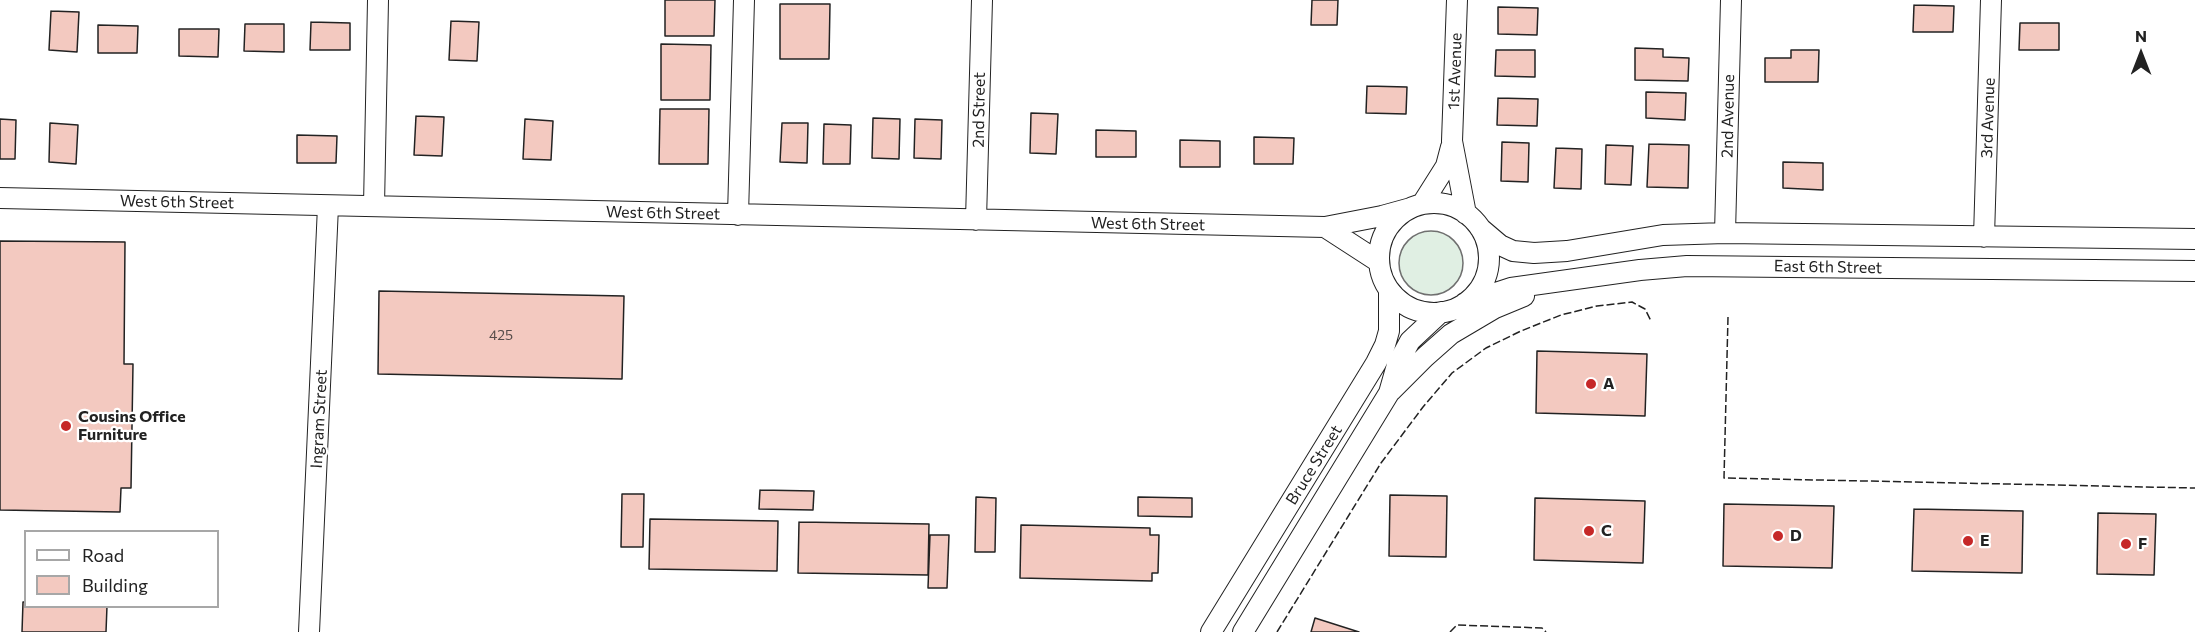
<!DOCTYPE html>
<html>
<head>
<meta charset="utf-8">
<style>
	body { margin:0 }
	#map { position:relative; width:2195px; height:632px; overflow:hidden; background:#fff; font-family:Commissioner,sans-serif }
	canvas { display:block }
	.legend { position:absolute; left:24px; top:530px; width:195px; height:78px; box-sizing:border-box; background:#fff; border:2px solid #a7a7a7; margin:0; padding:8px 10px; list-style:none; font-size:18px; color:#222 }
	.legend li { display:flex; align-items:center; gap:12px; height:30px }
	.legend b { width:30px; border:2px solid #a7a7a7 }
	.north { position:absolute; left:2111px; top:24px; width:60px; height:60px; -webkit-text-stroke:4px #fff; paint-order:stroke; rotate:0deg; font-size:16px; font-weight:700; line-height:24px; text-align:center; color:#222 }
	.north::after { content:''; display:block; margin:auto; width:21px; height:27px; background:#222; clip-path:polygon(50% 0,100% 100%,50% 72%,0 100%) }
</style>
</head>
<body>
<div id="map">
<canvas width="2195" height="632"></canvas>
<ul class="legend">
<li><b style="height:8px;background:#fff"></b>Road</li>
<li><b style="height:16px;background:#f3c9c0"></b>Building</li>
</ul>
<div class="north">N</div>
</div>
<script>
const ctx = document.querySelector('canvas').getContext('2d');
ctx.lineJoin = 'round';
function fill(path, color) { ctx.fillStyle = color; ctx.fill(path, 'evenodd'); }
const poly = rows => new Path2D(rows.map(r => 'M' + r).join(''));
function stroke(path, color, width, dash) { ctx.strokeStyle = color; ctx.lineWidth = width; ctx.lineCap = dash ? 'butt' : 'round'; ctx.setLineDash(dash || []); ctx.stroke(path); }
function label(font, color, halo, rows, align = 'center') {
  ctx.font = font + ' Commissioner,sans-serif'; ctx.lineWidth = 4.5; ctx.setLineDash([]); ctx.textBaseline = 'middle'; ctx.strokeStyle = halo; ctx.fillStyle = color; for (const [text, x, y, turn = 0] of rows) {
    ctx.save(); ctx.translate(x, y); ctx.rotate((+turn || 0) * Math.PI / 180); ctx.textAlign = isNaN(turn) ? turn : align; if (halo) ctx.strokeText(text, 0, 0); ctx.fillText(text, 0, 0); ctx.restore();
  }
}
const green = poly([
	'1399 263a32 32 0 1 1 64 0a32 32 0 1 1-64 0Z'
]);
fill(green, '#e0efe3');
stroke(green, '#6f6f6f', 1.5);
const building = poly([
	[665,0,715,0,714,36,665,36,665,0],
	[1312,0,1338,0,1337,25,1311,25,1312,0],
	[780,4,830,4,829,59,780,59,780,4],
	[1914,5,1954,6,1953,32,1913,32,1914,5],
	[1498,7,1538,8,1537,35,1498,34,1498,7],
	[51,11,79,12,77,52,49,50,51,11],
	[451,21,479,22,477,61,449,60,451,21],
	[311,22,350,23,350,50,310,50,311,22],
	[2020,23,2059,23,2059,50,2019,50,2020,23],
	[245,24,284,24,284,52,244,51,245,24],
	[98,25,138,26,137,53,98,53,98,25],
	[179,29,219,29,218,57,179,56,179,29],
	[661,44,711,45,710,100,661,100,661,44],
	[1635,48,1663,49,1663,57,1689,58,1688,81,1635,80,1635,48],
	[1496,50,1535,50,1535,77,1495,76,1496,50],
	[1791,50,1819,50,1818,82,1765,82,1765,58,1791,58,1791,50],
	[1367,86,1407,87,1406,114,1366,113,1367,86],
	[1646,92,1686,93,1685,120,1646,118,1646,92],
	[1498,98,1538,99,1537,126,1497,125,1498,98],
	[660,109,709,109,708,164,659,164,660,109],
	[1031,113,1058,114,1056,154,1030,153,1031,113],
	[416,116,444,117,442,156,414,155,416,116],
	[873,118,900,119,899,159,872,158,873,118],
	[0,119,16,120,15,159,0,159,0,119],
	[525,119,553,121,551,160,523,159,525,119],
	[915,119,942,120,941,159,914,158,915,119],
	[50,123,78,125,76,164,49,162,50,123],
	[782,123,808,123,807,163,780,162,782,123],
	[824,124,851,125,850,164,823,164,824,124],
	[1096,130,1136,131,1136,157,1096,157,1096,130],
	[297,135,337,136,336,163,297,163,297,135],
	[1254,137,1294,138,1293,164,1254,164,1254,137],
	[1180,140,1220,141,1220,167,1180,167,1180,140],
	[1502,142,1529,143,1528,182,1501,181,1502,142],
	[1649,144,1689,145,1688,188,1647,187,1649,144],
	[1606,145,1633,146,1631,185,1605,184,1606,145],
	[1556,148,1582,149,1581,189,1554,188,1556,148],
	[1783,162,1823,163,1823,190,1783,188,1783,162],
	[0,241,125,242,124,364,133,364,131,488,121,488,120,512,0,510,0,241],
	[379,291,624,296,622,379,378,374,379,291],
	[1537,351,1647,354,1645,416,1536,413,1537,351],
	[760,490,814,491,813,510,759,509,760,490],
	[622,494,644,494,643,547,621,547,622,494],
	[1390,495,1447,496,1446,557,1389,556,1390,495],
	[976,497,996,498,995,552,975,552,976,497],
	[1138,497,1192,498,1192,517,1138,516,1138,497],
	[1535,498,1645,501,1643,563,1534,560,1535,498],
	[1724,504,1834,506,1832,568,1723,566,1724,504],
	[1914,509,2023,511,2022,573,1912,571,1914,509],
	[2098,513,2156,514,2154,575,2097,574,2098,513],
	[650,519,778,521,777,571,649,569,650,519],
	[799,522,929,524,928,575,798,573,799,522],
	[1021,525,1150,528,1150,535,1159,535,1158,573,1152,573,1152,581,1020,578,1021,525],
	[930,535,949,535,947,588,928,588,930,535],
	[23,602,26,602,26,606,107,606,106,632,22,632,23,602],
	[1315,618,1359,632,1311,632,1315,618]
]);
fill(building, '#f3c9c0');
stroke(building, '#222', 1.5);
const minor = poly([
	[1457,0,1452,141,1466,214],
	[0,198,1325,227,1382,216,1411,208],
	'1379 258a55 55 0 1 1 110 0a55 55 0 1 1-110 0Z',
	[1422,204,1446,166,1451,147],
	[374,206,378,0],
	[738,215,744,0],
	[976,220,982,0],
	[1325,227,1379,262],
	[1480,228,1500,245,1513,251,1534,253,1567,251,1663,235,1725,233,2195,239],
	[1725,233,1731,0],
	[1984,237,1991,0],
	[1465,303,1511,288,1640,270,1687,266,2195,271],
	[1391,391,1425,357,1451,334,1495,308,1524,296],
	[309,632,328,206],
	[1211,632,1376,363,1385,345,1389,331,1389,290],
	[1243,632,1389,393,1397,365,1410,341,1441,312]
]);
stroke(minor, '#222', 22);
stroke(minor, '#fff', 20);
stroke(poly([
	[1728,317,1724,478,2195,488],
	[1277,632,1381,463,1423,407,1452,373,1486,348,1521,331,1561,315,1597,306,1632,302,1645,309,1651,321],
	[1450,632,1457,625,1542,628,1546,632]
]), '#222', 1.5, [8, 3]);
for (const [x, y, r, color] of [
	[1591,384,6,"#c62828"],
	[66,426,6,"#c62828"],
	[1589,531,6,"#c62828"],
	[1778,536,6,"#c62828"],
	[1968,541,6,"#c62828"],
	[2126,544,6,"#c62828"]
]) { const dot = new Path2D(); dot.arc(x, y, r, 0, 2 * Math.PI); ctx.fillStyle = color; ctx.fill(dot); stroke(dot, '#fff', 2); }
label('14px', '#564c4a', null, [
	["425",501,335]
]);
label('16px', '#222', '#fff', [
	["1st Avenue",1455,71,-88],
	["2nd Street",979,110,-89],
	["2nd Avenue",1728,116,-89],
	["3rd Avenue",1988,118,-88],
	["West 6th Street",177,202,1],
	["West 6th Street",663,213,1],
	["West 6th Street",1148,224,1],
	["East 6th Street",1828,267,1],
	["Ingram Street",319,419,-87],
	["Bruce Street",1314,465,-58]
]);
label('bold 16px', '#222', '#fff', [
	["A",1603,384],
	["Cousins Office",78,417],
	["Furniture",78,435],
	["C",1601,531],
	["D",1790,536],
	["E",1980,541],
	["F",2138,544]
], 'left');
</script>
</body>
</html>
